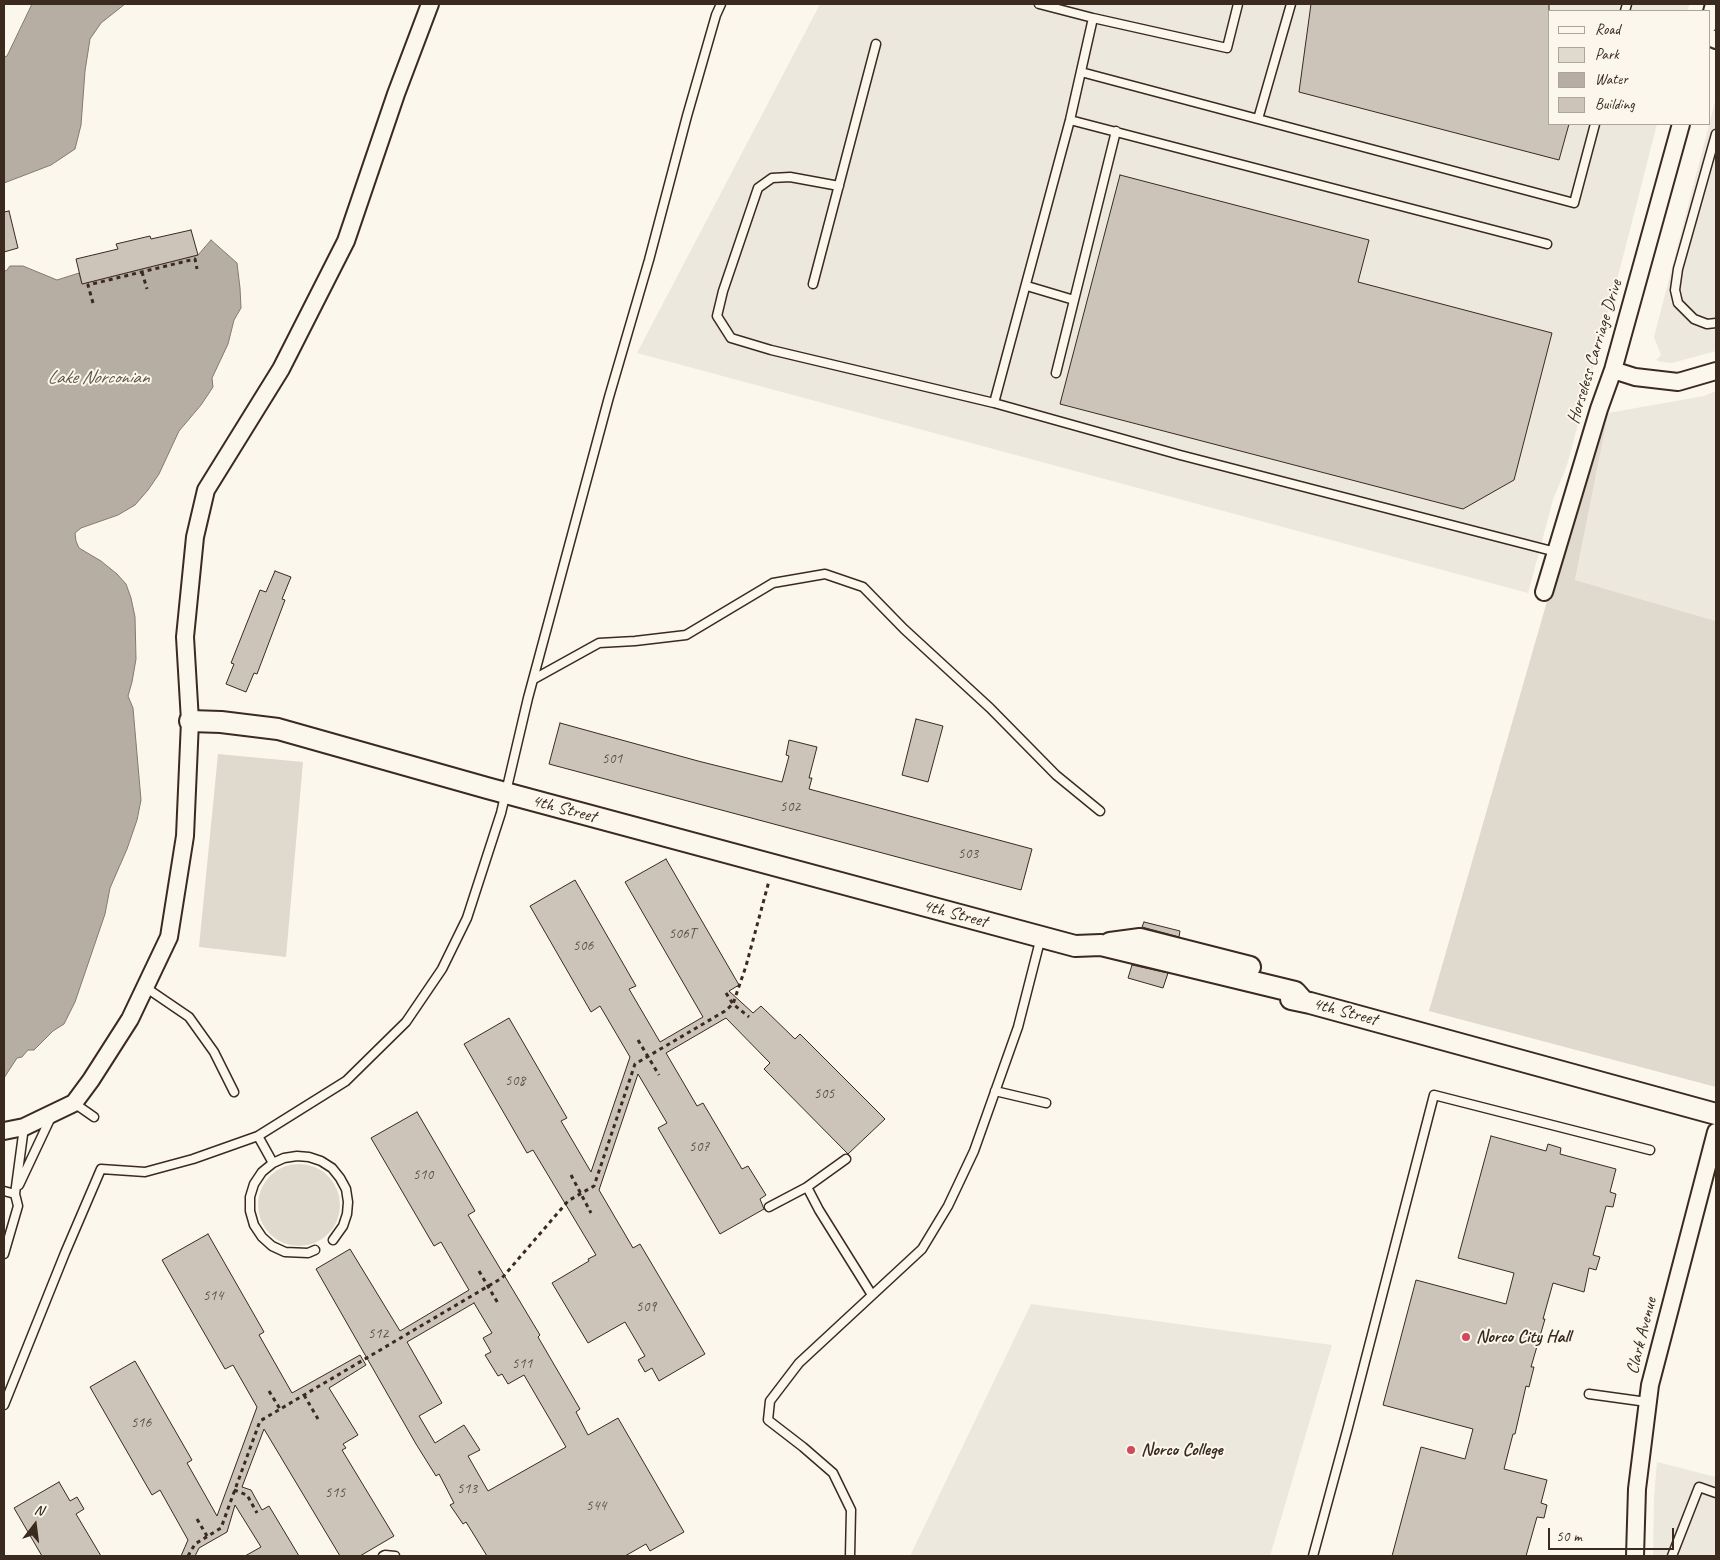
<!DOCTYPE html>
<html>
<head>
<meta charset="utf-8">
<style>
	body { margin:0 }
	#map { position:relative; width:1720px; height:1560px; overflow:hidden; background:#fbf7ec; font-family:Caveat,sans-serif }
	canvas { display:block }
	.frame { position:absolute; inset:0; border:5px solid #3b2a1e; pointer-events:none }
	.legend { position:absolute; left:1548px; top:10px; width:162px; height:115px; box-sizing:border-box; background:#fbf7ec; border:1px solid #aea59a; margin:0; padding:6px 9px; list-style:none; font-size:15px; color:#3b2a1e }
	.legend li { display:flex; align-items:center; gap:10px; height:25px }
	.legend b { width:25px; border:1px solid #aea59a }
	.north { position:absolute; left:10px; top:1500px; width:50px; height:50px; -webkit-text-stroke:4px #fbf7ec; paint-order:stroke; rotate:15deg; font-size:14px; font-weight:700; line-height:20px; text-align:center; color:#3b2a1e }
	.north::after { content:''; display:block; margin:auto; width:18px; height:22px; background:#3b2a1e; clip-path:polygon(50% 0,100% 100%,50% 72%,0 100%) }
	.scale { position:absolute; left:1548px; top:1528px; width:126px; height:22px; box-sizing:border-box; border:2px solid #3b2a1e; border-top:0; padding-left:6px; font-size:15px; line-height:18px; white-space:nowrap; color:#3b2a1e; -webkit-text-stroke:4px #fbf7ec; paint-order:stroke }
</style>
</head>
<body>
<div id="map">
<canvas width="1720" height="1560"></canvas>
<div class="frame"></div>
<ul class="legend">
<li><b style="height:6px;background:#fbf7ec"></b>Road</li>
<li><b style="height:14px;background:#dfd9ce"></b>Park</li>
<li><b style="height:14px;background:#b6aea2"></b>Water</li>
<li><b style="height:14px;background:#ccc4b9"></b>Building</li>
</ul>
<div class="north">N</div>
<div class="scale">50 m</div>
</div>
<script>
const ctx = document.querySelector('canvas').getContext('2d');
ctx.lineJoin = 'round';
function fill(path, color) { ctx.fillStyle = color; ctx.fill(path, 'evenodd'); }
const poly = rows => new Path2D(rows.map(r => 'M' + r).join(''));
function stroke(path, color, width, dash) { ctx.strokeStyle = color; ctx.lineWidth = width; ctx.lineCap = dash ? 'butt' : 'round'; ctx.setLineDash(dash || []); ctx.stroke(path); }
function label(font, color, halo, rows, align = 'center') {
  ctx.font = font + ' Caveat,sans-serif'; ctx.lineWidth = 4; ctx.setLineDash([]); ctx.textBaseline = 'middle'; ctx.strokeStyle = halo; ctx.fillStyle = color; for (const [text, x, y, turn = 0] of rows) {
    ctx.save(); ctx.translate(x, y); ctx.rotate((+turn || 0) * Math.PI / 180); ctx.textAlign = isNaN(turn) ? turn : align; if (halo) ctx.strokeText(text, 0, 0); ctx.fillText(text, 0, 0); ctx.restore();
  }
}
fill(poly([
	[820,4,1690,4,1687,11,1549,11,1549,124,1657,124,1623,257,1567,465,1553,500,1528,593,637,353],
	[1716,98,1716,351,1672,363,1661,362,1656,360,1661,355,1654,337],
	[1716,391,1716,621,1575,580,1608,413,1704,396],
	[1031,1304,1332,1345,1270,1556,910,1556],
	[1657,1462,1716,1477,1716,1556,1653,1556,1654,1497]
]), '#ede8dd');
fill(poly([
	[1608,414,1575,580,1716,621,1716,1087,1429,1011,1548,598,1552,598],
	[218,754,303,762,286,957,199,947],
	'258 1205a41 41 0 1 1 82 0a41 41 0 1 1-82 0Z'
]), '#dfd9ce');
const water = poly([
	[32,4,125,4,101,23,90,39,85,71,81,125,75,149,51,165,4,183,4,57,7,56,32,4],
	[211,240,237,263,240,288,241,308,234,320,228,344,212,378,213,387,201,405,179,431,159,474,148,490,135,505,118,515,81,528,75,533,76,541,79,548,101,561,117,574,126,584,131,598,135,617,136,659,132,682,128,696,133,708,141,800,137,820,127,849,110,888,105,914,75,1002,64,1024,53,1031,34,1050,28,1050,22,1057,17,1058,4,1078,4,270,6,271,10,266,23,266,57,280,79,273,82,284,198,255,211,240]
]);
fill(water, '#b6aea2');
stroke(water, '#85796d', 1);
const building = poly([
	[1311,4,1549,4,1549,124,1569,124,1559,160,1299,92,1311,4],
	[1120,175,1369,240,1358,282,1552,333,1514,480,1463,509,1060,404,1120,175],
	[9,211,18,248,4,252,4,212,9,211],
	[191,230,198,255,82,284,76,259,118,249,116,244,150,236,151,239,191,230],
	[275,571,291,577,282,599,285,600,257,674,254,673,246,692,226,684,234,664,231,663,260,590,266,592,275,571],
	[916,719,943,726,928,782,902,775,916,719],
	[560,723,698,761,782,782,789,756,786,755,789,740,817,747,809,778,812,778,809,789,1032,849,1021,890,549,764,560,723],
	[666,859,739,985,729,991,753,1013,761,1006,795,1039,800,1034,885,1119,848,1154,764,1069,770,1063,726,1018,666,1053,697,1106,703,1103,742,1169,748,1166,766,1195,760,1199,764,1209,720,1234,658,1128,667,1123,638,1074,599,1190,633,1248,640,1244,705,1354,659,1381,652,1368,645,1372,638,1360,645,1356,625,1322,588,1343,552,1283,589,1261,588,1259,596,1255,533,1150,527,1153,464,1044,509,1018,567,1118,561,1121,591,1172,630,1057,600,1006,591,1012,530,906,575,880,636,986,629,989,660,1042,703,1017,625,882,666,859],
	[1144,922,1180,931,1179,937,1142,927,1144,922],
	[1132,965,1168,973,1163,988,1128,978,1132,965],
	[417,1112,475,1211,468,1215,540,1335,538,1337,580,1409,576,1412,588,1435,618,1418,684,1532,650,1551,646,1544,625,1556,487,1556,466,1522,463,1524,450,1505,454,1503,439,1474,436,1476,416,1444,316,1269,350,1249,400,1331,469,1290,441,1242,434,1246,371,1138,417,1112],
	[474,1303,492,1333,483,1338,491,1352,485,1355,498,1376,502,1374,508,1384,524,1375,566,1447,488,1491,468,1456,480,1450,464,1425,435,1443,419,1416,442,1403,407,1342,474,1303],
	[1491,1136,1546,1151,1548,1144,1561,1148,1560,1154,1616,1169,1610,1192,1616,1194,1613,1207,1606,1206,1593,1255,1600,1257,1596,1270,1589,1268,1584,1292,1553,1283,1543,1319,1545,1319,1531,1367,1534,1367,1529,1387,1526,1386,1515,1434,1513,1434,1504,1469,1547,1480,1541,1503,1547,1505,1544,1518,1537,1517,1526,1556,1392,1556,1421,1447,1465,1459,1473,1429,1383,1405,1416,1280,1506,1304,1514,1273,1458,1258,1491,1136],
	[208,1234,264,1332,259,1335,292,1393,360,1355,366,1365,329,1388,358,1435,343,1444,346,1448,342,1450,394,1536,360,1556,340,1556,264,1429,242,1487,251,1490,262,1510,269,1506,299,1556,245,1556,261,1547,235,1505,227,1532,199,1548,195,1556,181,1556,188,1540,160,1490,152,1495,90,1387,135,1361,192,1460,187,1463,217,1516,257,1407,233,1365,225,1369,162,1260,208,1234],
	[59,1482,70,1501,77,1497,84,1509,76,1514,101,1556,42,1556,14,1508,59,1482]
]);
fill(building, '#ccc4b9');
stroke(building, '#3b2a1e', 1);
const service = poly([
	[1039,4,1093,18,1227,48,1238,4],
	[1625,11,1627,4],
	[1081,72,1574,203,1595,124],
	[1258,119,1291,4],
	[1070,120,1547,244],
	[1716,134,1678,269,1675,290,1678,303,1694,319,1707,324,1716,323],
	[839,186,790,177,772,178,758,188,723,291,717,316,731,338,771,350,994,403,1180,455,1556,552],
	[813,284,876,44],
	[1027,286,1074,300],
	[1056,373,1116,131],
	[994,403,1070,120,1093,18],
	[534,679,599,643,635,641,686,635,773,583,825,574,863,587,904,629,990,708,1056,775,1100,811],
	[145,987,189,1017,214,1052,234,1092],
	[995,1091,1046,1103],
	[74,1103,94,1117],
	[273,1163,258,1136,346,1081,406,1022,442,969,467,918,501,813,528,698,609,397,649,260,687,116,716,15,721,4],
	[19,1185,51,1117],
	[807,1187,846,1159],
	[4,1191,15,1194],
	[769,1207,807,1187,819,1210,872,1295],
	[315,1250,308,1253,285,1252,272,1246,262,1237,254,1225,250,1211,250,1197,254,1184,262,1172,273,1163,284,1158,297,1156,309,1157,321,1161,332,1168,340,1178,346,1189,348,1202,347,1214,343,1226,333,1240],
	[4,1254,18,1206,15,1194,24,1127],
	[1589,1394,1647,1402],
	[4,1405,65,1253,101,1169,145,1172,193,1159,258,1136],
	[383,1556,385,1555,395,1556],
	[850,1556,851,1510,833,1473,803,1447,768,1420,770,1401,799,1363,922,1249,948,1206,974,1151,1018,1027,1041,937],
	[1313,1556,1348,1427,1434,1095,1650,1150],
	[1672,1556,1699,1487,1716,1493]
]);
const minor = poly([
	[1709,24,1714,4],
	[1709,37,1716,40],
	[1613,370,1635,377,1678,382,1716,371],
	[1544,592,1599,409,1613,370,1681,124],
	[4,1131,24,1127,74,1103,91,1080,130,1019,169,937,185,836,190,721,185,637,195,537,206,490,281,369,346,241,396,94,430,4],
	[1635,1556,1637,1489,1650,1385,1716,1132]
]);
const tertiary = poly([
	[190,721,221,722,278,729,487,788,1075,946,1101,945,1295,992,1303,1001],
	[1110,943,1140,939,1250,967],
	[1291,999,1310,1003,1716,1114]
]);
stroke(service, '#3b2a1e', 11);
stroke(minor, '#3b2a1e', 20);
stroke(tertiary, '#3b2a1e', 24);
stroke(poly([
	[142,272,147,289],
	[93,303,88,285,195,259,197,269],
	[726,993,733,1004,749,1017],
	[638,1040,659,1075],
	[571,1175,591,1213],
	[479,1271,499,1305],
	[269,1391,280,1409],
	[304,1395,318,1419],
	[234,1490,247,1495,257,1513],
	[197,1519,207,1536],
	[188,1556,195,1544,221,1528,260,1421,502,1278,568,1201,594,1186,635,1064,725,1011,733,1004,746,966,769,881]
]), '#3b2a1e', 3, [4, 4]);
stroke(service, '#fbf7ec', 8);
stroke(minor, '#fbf7ec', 16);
stroke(tertiary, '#fbf7ec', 20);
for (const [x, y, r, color] of [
	[1466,1337,5,"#d1495b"],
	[1131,1450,5,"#d1495b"]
]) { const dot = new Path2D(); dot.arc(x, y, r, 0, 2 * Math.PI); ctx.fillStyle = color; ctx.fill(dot); stroke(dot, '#fbf7ec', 2); }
label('15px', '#5f5045', null, [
	["501",612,759],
	["502",790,807],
	["503",968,854],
	["506T",682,934],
	["506",583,946],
	["508",515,1081],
	["505",824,1094],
	["507",699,1147],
	["510",423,1175],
	["514",213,1296],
	["509",646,1307],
	["512",378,1334],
	["511",522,1364],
	["516",141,1423],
	["513",467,1489],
	["515",335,1493],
	["544",596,1506]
]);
label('18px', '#3b2a1e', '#fbf7ec', [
	["Horseless Carriage Drive",1595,352,-73],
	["4th Street",564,809,15],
	["4th Street",955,914,15],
	["4th Street",1345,1012,15],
	["Clark Avenue",1642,1336,-76]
]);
label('bold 18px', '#3b2a1e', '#fbf7ec', [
	["Norco City Hall",1476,1337],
	["Norco College",1141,1450]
], 'left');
label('italic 19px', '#605246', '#fbf7ec', [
	["Lake Norconian",98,378]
]);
</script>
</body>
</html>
